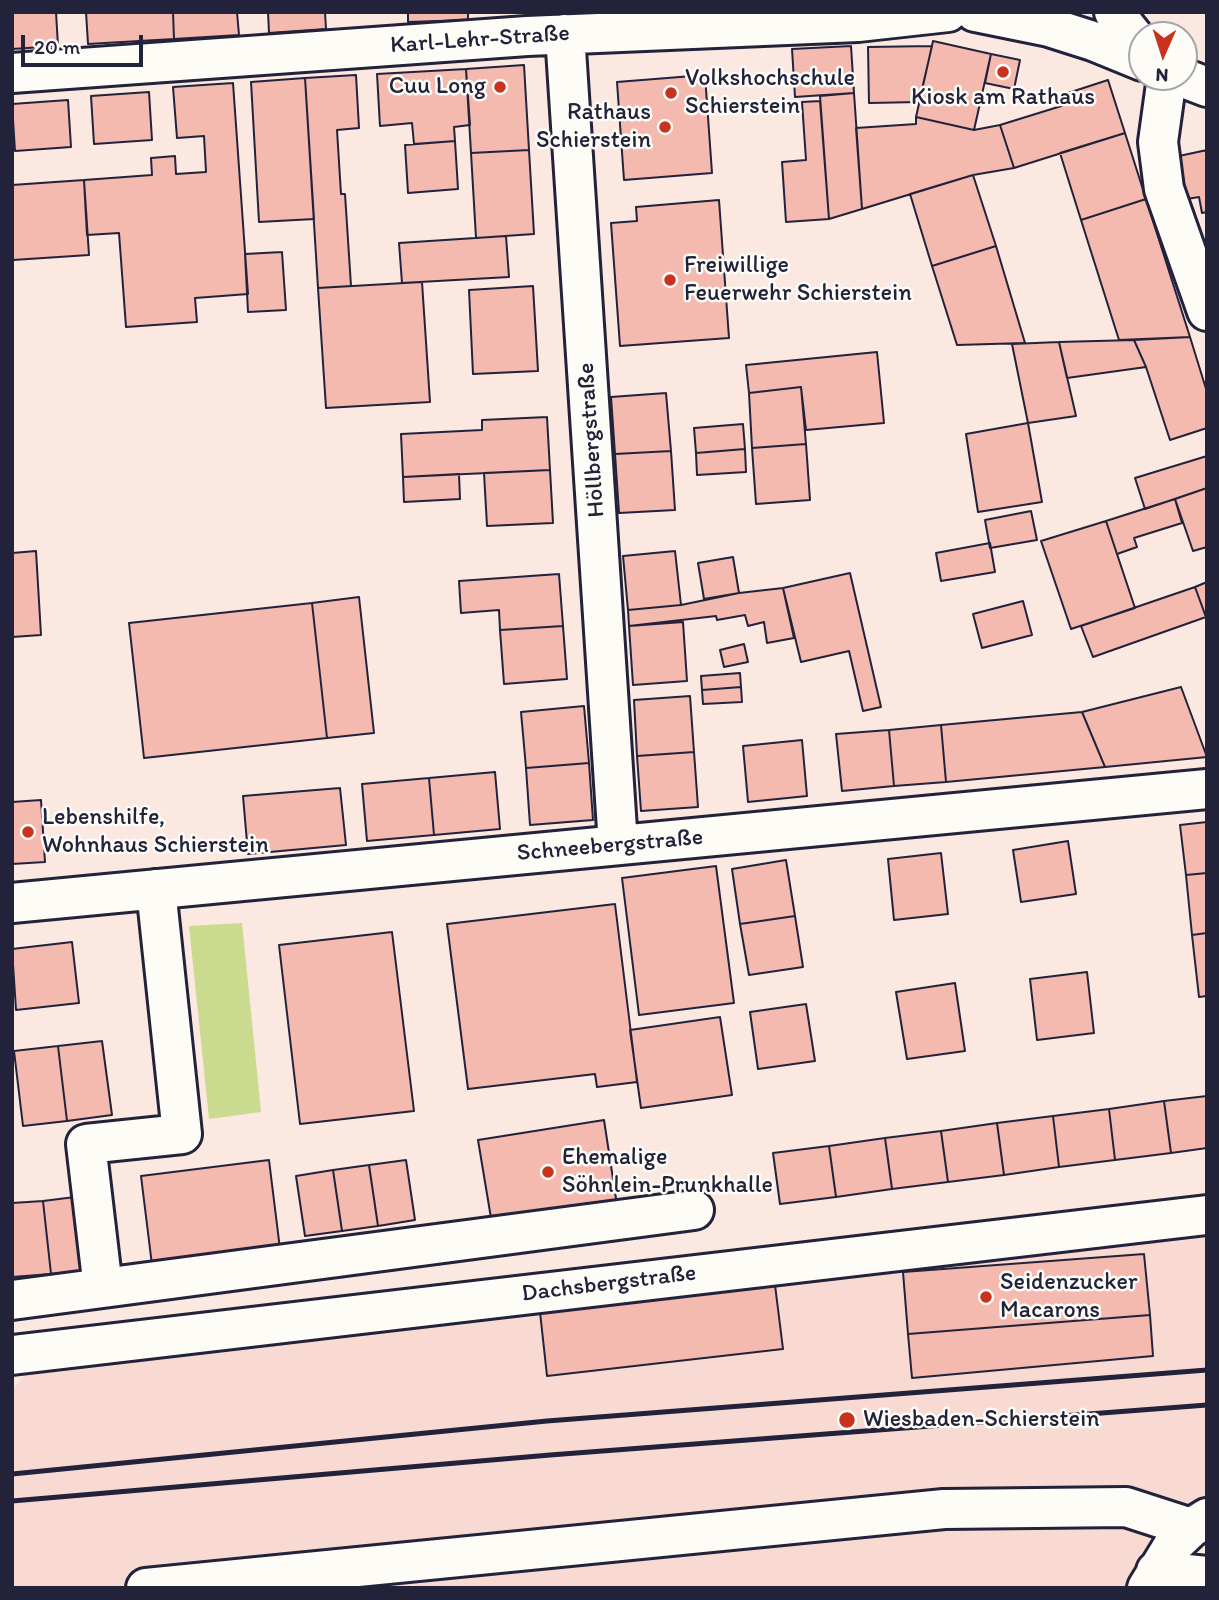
<!DOCTYPE html>
<html>
<head>
<meta charset="utf-8">
<style>
	body { margin:0 }
	#map { position:relative; width:1219px; height:1600px; overflow:hidden; background:#fae8e1; font-family:Itim,sans-serif }
	canvas { display:block }
	.frame { position:absolute; inset:0; border:14px solid #22223b; pointer-events:none }
	.north { position:absolute; left:1128px; top:21px; width:70px; height:70px; box-sizing:border-box; background:#fdfcf7; border:2px solid #a5a5ac; border-radius:50%; rotate:183deg; font-size:19px; font-weight:700; line-height:28px; text-align:center; color:#22223b }
	.north::after { content:''; display:block; margin:auto; width:24px; height:32px; background:#c8321e; clip-path:polygon(50% 0,100% 100%,50% 72%,0 100%) }
	.scale { position:absolute; left:21px; top:35px; width:122px; height:32px; box-sizing:border-box; border:4px solid #22223b; border-top:0; padding-left:9px; font-size:21px; line-height:24px; white-space:nowrap; color:#22223b; -webkit-text-stroke:5px #fdfcf7; paint-order:stroke }
</style>
</head>
<body>
<div id="map">
<canvas width="1219" height="1600"></canvas>
<div class="frame"></div>
<div class="north">N</div>
<div class="scale">20 m</div>
</div>
<script>
const ctx = document.querySelector('canvas').getContext('2d');
ctx.lineJoin = 'round';
function fill(path, color) { ctx.fillStyle = color; ctx.fill(path, 'evenodd'); }
const poly = rows => new Path2D(rows.map(r => 'M' + r).join(''));
function stroke(path, color, width, dash) { ctx.strokeStyle = color; ctx.lineWidth = width; ctx.lineCap = dash ? 'butt' : 'round'; ctx.setLineDash(dash || []); ctx.stroke(path); }
function label(font, color, halo, rows, align = 'center') {
  ctx.font = font + ' Itim,sans-serif'; ctx.lineWidth = 5; ctx.setLineDash([]); ctx.textBaseline = 'middle'; ctx.strokeStyle = halo; ctx.fillStyle = color; for (const [text, x, y, turn = 0] of rows) {
    ctx.save(); ctx.translate(x, y); ctx.rotate((+turn || 0) * Math.PI / 180); ctx.textAlign = isNaN(turn) ? turn : align; if (halo) ctx.strokeText(text, 0, 0); ctx.fillText(text, 0, 0); ctx.restore();
  }
}
fill(poly([
	[1207,1234,1207,1500,1142,1553,1124,1588,12,1588,12,1390,28,1371]
]), '#f8dad2');
fill(poly([
	[242,923,261,1112,209,1119,189,926]
]), '#cadb90');
const building = poly([
	[12,12,56,12,58,46,12,49,12,12],
	[86,12,173,12,174,39,88,44,86,12],
	[173,12,237,12,239,35,174,39,173,12],
	[268,12,325,12,326,29,269,33,268,12],
	[408,12,468,12,468,20,408,22,408,12],
	[933,41,991,54,974,130,916,117,933,41],
	[851,46,854,93,795,97,792,49,851,46],
	[932,46,919,102,869,103,868,47,932,46],
	[991,54,1020,60,1014,89,985,83,991,54],
	[524,65,529,150,471,153,466,69,524,65],
	[466,69,470,125,454,127,455,141,414,144,412,123,380,126,377,74,466,69],
	[356,75,359,128,337,130,341,194,345,194,351,286,318,288,305,78,356,75],
	[705,75,712,173,624,180,617,82,705,75],
	[305,78,314,219,259,222,251,82,305,78],
	[1108,80,1125,133,1014,168,1000,125,1071,103,1068,93,1108,80],
	[233,83,248,294,195,298,197,322,126,327,119,233,87,235,84,180,152,175,151,158,175,156,176,174,206,172,204,136,177,138,173,87,233,83],
	[149,92,152,140,94,144,91,96,149,92],
	[854,93,862,209,829,219,820,96,854,93],
	[68,100,71,147,15,151,12,104,68,100],
	[820,101,829,219,786,222,782,162,806,160,802,102,820,101],
	[916,117,974,130,1000,125,1014,168,973,175,862,209,856,128,916,124,916,117],
	[1125,133,1146,199,1081,220,1060,153,1125,133],
	[455,141,458,189,408,193,405,145,455,141],
	[529,150,534,234,476,238,471,153,529,150],
	[1207,150,1207,212,1202,213,1199,197,1187,199,1179,156,1207,150],
	[973,175,996,246,932,266,910,194,973,175],
	[84,180,89,255,13,260,12,185,84,180],
	[1146,199,1190,337,1119,340,1081,220,1146,199],
	[719,200,729,338,620,346,611,223,637,221,636,207,719,200],
	[506,236,509,277,402,283,399,243,506,236],
	[996,246,1025,343,957,345,932,266,996,246],
	[282,252,286,310,248,312,245,254,282,252],
	[422,282,430,402,326,408,318,288,422,282],
	[533,286,538,371,473,374,469,290,533,286],
	[1190,337,1207,392,1207,428,1170,440,1146,367,1134,340,1190,337],
	[1134,340,1146,367,1067,378,1059,342,1134,340],
	[1059,342,1076,416,1028,423,1012,344,1059,342],
	[877,352,884,423,806,430,801,387,749,393,746,365,877,352],
	[801,387,806,444,752,448,749,393,801,387],
	[666,393,671,451,615,454,611,397,666,393],
	[547,417,550,470,403,477,401,434,482,430,482,420,547,417],
	[1028,423,1042,502,978,512,966,434,1028,423],
	[743,424,745,449,696,453,694,428,743,424],
	[806,444,810,500,756,504,752,448,806,444],
	[745,449,746,472,697,475,696,453,745,449],
	[671,451,675,510,619,513,615,454,671,451],
	[1207,456,1207,488,1145,509,1135,478,1207,456],
	[550,470,553,523,487,526,484,473,550,470],
	[459,474,460,499,404,502,403,477,459,474],
	[1207,488,1207,547,1193,551,1175,499,1207,488],
	[1175,499,1182,523,1134,538,1137,547,1117,554,1106,521,1175,499],
	[1031,511,1037,540,990,548,985,520,1031,511],
	[1106,521,1135,608,1071,629,1041,541,1106,521],
	[990,543,995,572,941,581,936,553,990,543],
	[36,551,41,635,12,637,12,553,36,551],
	[675,551,681,605,628,610,623,556,675,551],
	[733,557,739,593,704,599,698,563,733,557],
	[850,573,881,707,863,711,849,651,801,662,783,588,850,573],
	[559,574,563,626,500,630,499,610,461,613,459,581,559,574],
	[1207,582,1207,620,1195,587,1207,582],
	[1195,587,1206,617,1093,657,1081,626,1195,587],
	[783,588,794,638,767,643,764,622,748,626,745,615,717,620,716,616,629,626,628,610,681,605,739,593,783,588],
	[359,597,374,733,327,738,312,603,359,597],
	[1023,601,1032,635,982,648,973,614,1023,601],
	[312,603,327,738,144,758,129,623,312,603],
	[683,622,687,681,633,685,629,626,683,622],
	[563,626,567,679,504,684,500,630,563,626],
	[744,644,748,662,724,667,720,650,744,644],
	[740,673,741,687,702,690,701,676,740,673],
	[741,687,742,702,703,704,702,690,741,687],
	[1181,687,1207,757,1105,767,1082,712,1181,687],
	[690,696,694,752,637,756,634,700,690,696],
	[584,706,589,763,526,768,521,712,584,706],
	[1082,712,1105,767,946,782,941,725,1082,712],
	[941,725,946,782,894,786,889,730,941,725],
	[889,730,894,786,842,791,836,734,889,730],
	[802,740,807,796,748,802,743,746,802,740],
	[694,752,698,807,641,811,637,756,694,752],
	[589,763,593,820,530,825,526,768,589,763],
	[495,772,500,829,434,835,429,778,495,772],
	[429,778,434,835,367,841,362,784,429,778],
	[340,788,346,845,248,854,243,796,340,788],
	[41,800,45,862,12,864,12,802,41,800],
	[1207,822,1207,873,1186,875,1180,825,1207,822],
	[1068,841,1076,894,1021,902,1013,850,1068,841],
	[941,853,948,914,894,920,888,859,941,853],
	[786,860,795,916,740,924,732,869,786,860],
	[716,866,734,1003,639,1015,622,878,716,866],
	[1207,873,1207,933,1192,935,1186,875,1207,873],
	[615,904,637,1082,597,1087,595,1074,468,1089,447,924,615,904],
	[795,916,803,967,749,975,740,924,795,916],
	[392,932,414,1111,300,1124,279,945,392,932],
	[1207,933,1207,996,1199,997,1192,935,1207,933],
	[72,942,79,1003,16,1010,12,949,72,942],
	[1087,972,1094,1033,1037,1040,1030,979,1087,972],
	[955,983,965,1051,907,1059,896,992,955,983],
	[806,1004,815,1061,758,1069,750,1012,806,1004],
	[720,1017,732,1095,641,1108,630,1030,720,1017],
	[102,1041,112,1115,67,1121,58,1046,102,1041],
	[58,1046,67,1121,23,1126,14,1051,58,1046],
	[1207,1096,1207,1148,1171,1153,1164,1101,1207,1096],
	[1164,1101,1171,1153,1115,1160,1109,1109,1164,1101],
	[1109,1109,1115,1160,1059,1167,1053,1116,1109,1109],
	[1053,1116,1059,1167,1004,1175,997,1123,1053,1116],
	[604,1120,617,1205,492,1224,478,1140,604,1120],
	[997,1123,1004,1175,948,1182,941,1131,997,1123],
	[941,1131,948,1182,892,1189,885,1138,941,1131],
	[885,1138,892,1189,836,1197,829,1146,885,1138],
	[829,1146,836,1197,780,1204,773,1153,829,1146],
	[269,1160,280,1249,152,1265,141,1176,269,1160],
	[406,1160,415,1220,378,1226,369,1165,406,1160],
	[369,1165,378,1226,342,1231,333,1170,369,1165],
	[333,1170,342,1231,305,1236,296,1176,333,1170],
	[83,1196,90,1270,51,1274,43,1201,83,1196],
	[43,1201,51,1274,12,1277,12,1203,43,1201],
	[1144,1254,1150,1315,908,1334,903,1272,1144,1254],
	[775,1285,783,1349,547,1376,540,1312,775,1285],
	[1150,1315,1153,1356,912,1378,908,1334,1150,1315]
]);
fill(building, '#f4b9af');
stroke(building, '#22223b', 2);
const minor = poly([
	[975,12,1049,27,1093,41,1142,61],
	[1114,12,1142,47],
	[565,34,618,845],
	[12,73,527,36,858,22,948,12],
	[1167,77,1158,142,1164,189,1207,311],
	[1181,77,1207,87],
	[12,903,1207,789],
	[103,1288,86,1144,182,1134,156,889],
	[12,1300,694,1210],
	[12,1355,1207,1215],
	[1156,1571,1207,1576],
	[146,1588,944,1509,1126,1507,1191,1528],
	[1147,1588,1174,1544,1191,1528,1207,1518]
]);
stroke(minor, '#22223b', 44);
stroke(minor, '#fdfcf7', 38);
stroke(poly([
	[12,1474,547,1421,1207,1370],
	[12,1501,550,1455,1207,1405]
]), '#22223b', 5);
for (const [x, y, r, color] of [
	[1003,72,7,"#c8321e"],
	[500,87,7,"#c8321e"],
	[671,93,7,"#c8321e"],
	[665,127,7,"#c8321e"],
	[670,280,7,"#c8321e"],
	[28,832,7,"#c8321e"],
	[548,1172,7,"#c8321e"],
	[986,1297,7,"#c8321e"],
	[847,1420,9,"#c8321e"]
]) { const dot = new Path2D(); dot.arc(x, y, r, 0, 2 * Math.PI); ctx.fillStyle = color; ctx.fill(dot); stroke(dot, '#fdfcf7', 2.5); }
label('24px', '#22223b', '#fdfcf7', [
	["Karl-Lehr-Straße",480,40,-4],
	["Höllbergstraße",592,440,-94],
	["Schneebergstraße",610,846,-5],
	["Dachsbergstraße",609,1284,-7]
]);
label('24px', '#22223b', '#fdfcf7', [
	["Volkshochschule",685,79],
	["Schierstein",685,107],
	["Cuu Long",486,87,"right"],
	["Kiosk am Rathaus",1003,98,"center"],
	["Rathaus",651,113,"right"],
	["Schierstein",651,141,"right"],
	["Freiwillige",684,266],
	["Feuerwehr Schierstein",684,294],
	["Lebenshilfe,",42,818],
	["Wohnhaus Schierstein",42,846],
	["Ehemalige",562,1158],
	["Söhnlein-Prunkhalle",562,1186],
	["Seidenzucker",1000,1283],
	["Macarons",1000,1311],
	["Wiesbaden-Schierstein",863,1420]
], 'left');
</script>
</body>
</html>
